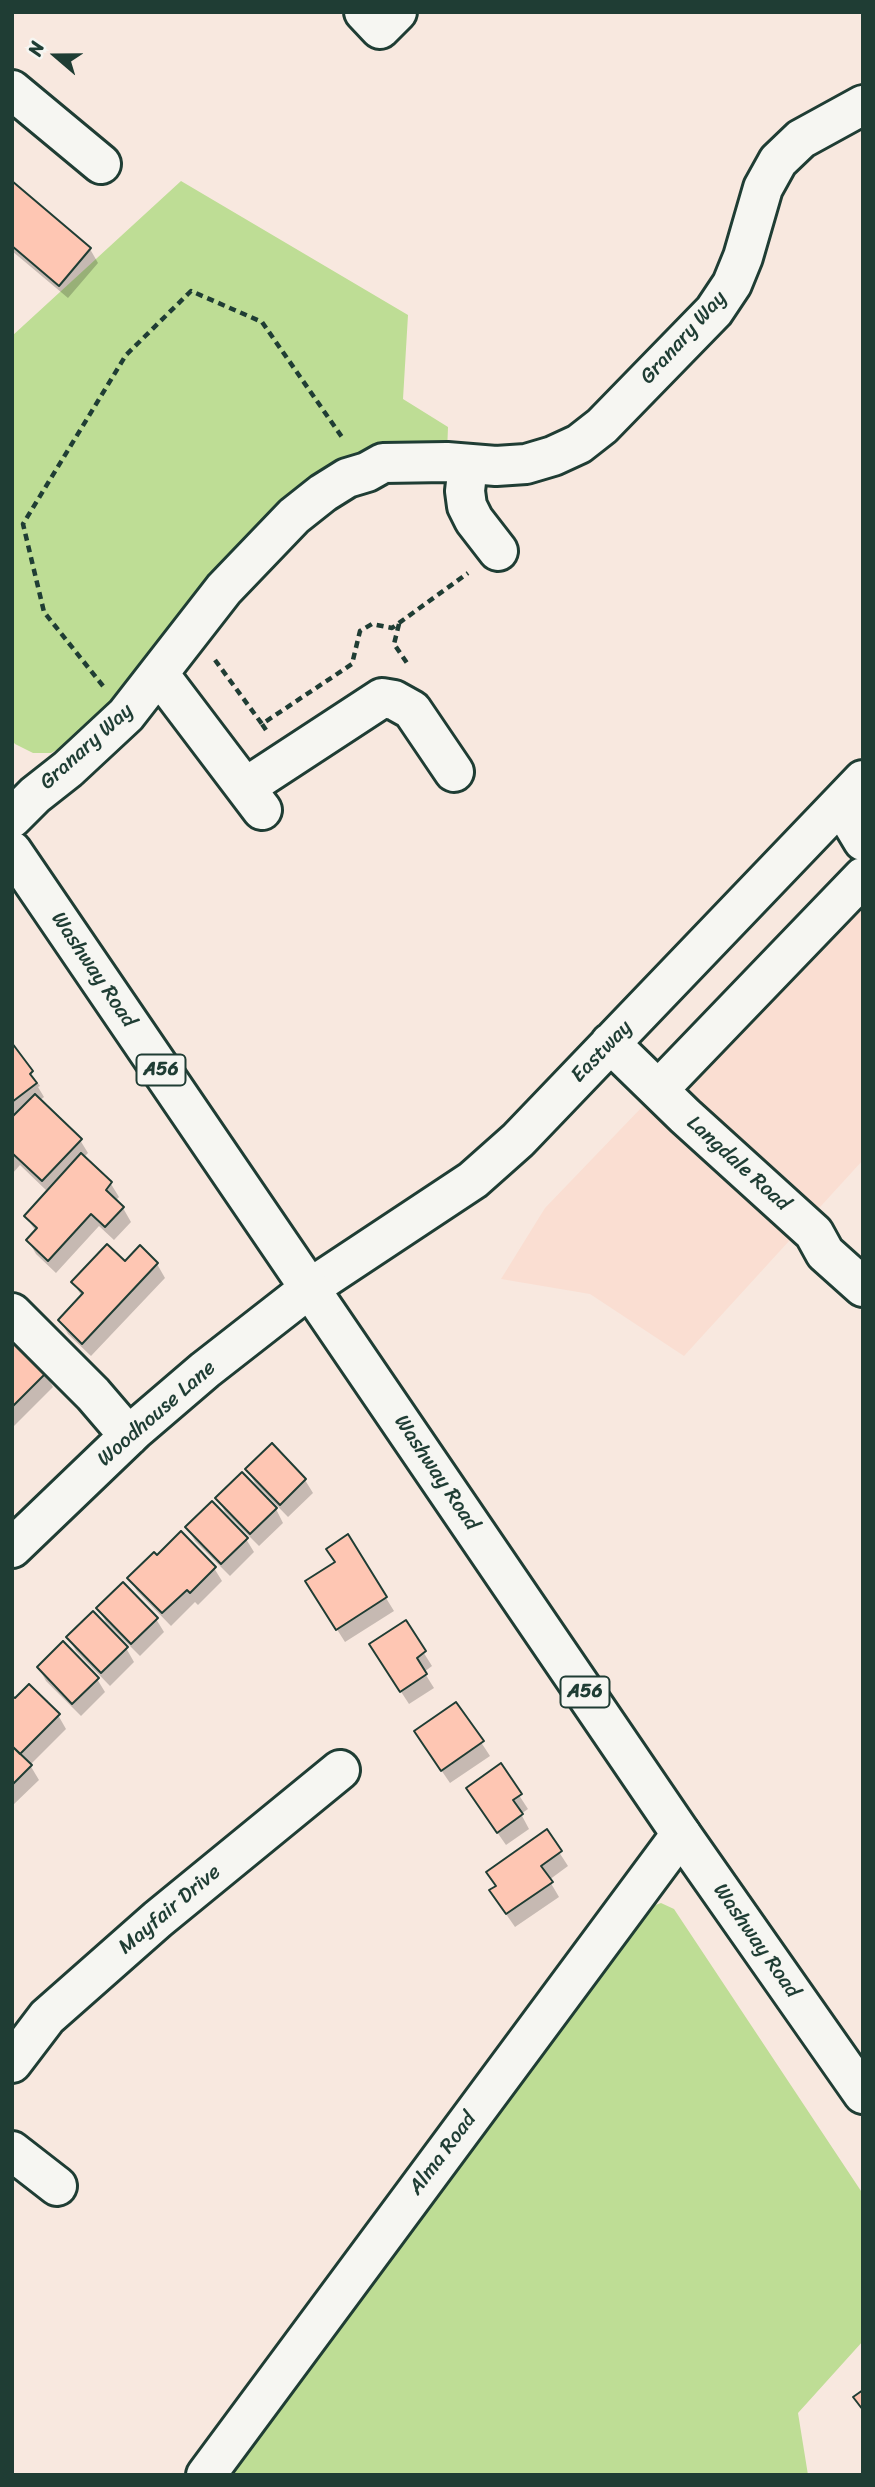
<!DOCTYPE html>
<html>
<head>
<meta charset="utf-8">
<style>
	body { margin:0 }
	#map { position:relative; width:875px; height:2487px; overflow:hidden; background:#f8e8df; font-family:Sriracha,sans-serif }
	canvas { display:block }
	.frame { position:absolute; inset:0; border:14px solid #1f3d34; pointer-events:none }
	.north { position:absolute; left:21px; top:21px; width:70px; height:70px; -webkit-text-stroke:5px #f6f6f2; paint-order:stroke; rotate:290deg; font-size:19px; font-weight:700; line-height:28px; text-align:center; color:#1f3d34 }
	.north::after { content:''; display:block; margin:auto; width:24px; height:32px; background:#1f3d34; clip-path:polygon(50% 0,100% 100%,50% 72%,0 100%) }
</style>
</head>
<body>
<div id="map">
<canvas width="875" height="2487"></canvas>
<div class="frame"></div>
<div class="north">N</div>
</div>
<script>
const ctx = document.querySelector('canvas').getContext('2d');
ctx.lineJoin = 'round';
function fill(path, color) { ctx.fillStyle = color; ctx.fill(path, 'evenodd'); }
const poly = rows => new Path2D(rows.map(r => 'M' + r).join(''));
function stroke(path, color, width, dash) { ctx.strokeStyle = color; ctx.lineWidth = width; ctx.lineCap = dash ? 'butt' : 'round'; ctx.setLineDash(dash || []); ctx.stroke(path); }
function label(font, color, halo, rows, align = 'center') {
  ctx.font = font + ' Sriracha,sans-serif'; ctx.lineWidth = 5; ctx.setLineDash([]); ctx.textBaseline = 'middle'; ctx.strokeStyle = halo; ctx.fillStyle = color; for (const [text, x, y, turn = 0] of rows) {
    ctx.save(); ctx.translate(x, y); ctx.rotate((+turn || 0) * Math.PI / 180); ctx.textAlign = isNaN(turn) ? turn : align; if (halo) ctx.strokeText(text, 0, 0); ctx.fillText(text, 0, 0); ctx.restore();
  }
}
fill(poly([
	[863,877,863,1160,684,1356,590,1294,501,1279,545,1208]
]), '#faded2');
fill(poly([
	[181,181,408,315,403,399,448,427,447,453,355,456,178,619,132,674,103,712,71,742,51,753,33,753,15,744,12,740,12,336],
	[661,1903,674,1909,863,2194,863,2341,798,2413,808,2475,225,2475,647,1908]
]), '#bedd95');
fill(poly([
	[12,184,90,249,98,263,68,298,12,251],
	[12,1046,40,1086,38,1087,44,1097,39,1101,80,1140,88,1153,83,1158,111,1184,119,1197,115,1201,123,1208,131,1222,114,1240,99,1226,56,1273,36,1254,28,1240,36,1232,26,1216,48,1192,20,1165,12,1174],
	[157,1264,165,1278,91,1356,68,1334,60,1320,81,1295,73,1282],
	[12,1346,45,1373,53,1387,12,1428],
	[247,1469,305,1480,313,1493,288,1517,255,1483],
	[242,1475,276,1509,283,1523,259,1546,225,1512,218,1498],
	[188,1528,246,1539,254,1552,230,1576,195,1541],
	[157,1557,214,1568,222,1581,198,1605,195,1602,171,1626,137,1591,129,1578],
	[315,1595,386,1598,394,1611,345,1642],
	[98,1608,156,1619,164,1632,140,1656,106,1622],
	[405,1623,432,1666,424,1672,434,1688,409,1704,379,1658],
	[68,1637,126,1648,134,1662,110,1686,76,1651],
	[39,1668,97,1679,105,1692,81,1716,46,1681],
	[12,1699,58,1715,66,1729,30,1765,39,1780,12,1806],
	[456,1704,490,1756,450,1783,424,1745],
	[500,1766,528,1809,521,1814,529,1829,506,1845,476,1802],
	[546,1832,568,1866,549,1880,559,1897,515,1927,499,1904,497,1887]
]), '#0003');
const building = poly([
	[12,181,91,248,59,286,12,246,12,181],
	[12,1043,33,1071,30,1074,37,1083,12,1102,12,1043],
	[35,1094,82,1139,42,1181,12,1153,12,1117,35,1094],
	[81,1153,112,1182,106,1190,124,1207,105,1227,91,1214,48,1261,26,1240,37,1228,24,1216,81,1153],
	[107,1244,125,1261,140,1245,158,1263,82,1344,58,1320,83,1293,71,1282,107,1244],
	[15,1340,47,1372,12,1407,12,1343,15,1340],
	[272,1443,306,1479,280,1505,245,1469,272,1443],
	[242,1472,277,1508,250,1534,215,1498,242,1472],
	[212,1501,248,1538,221,1564,185,1527,212,1501],
	[181,1531,216,1567,190,1593,187,1590,162,1613,127,1578,154,1552,157,1555,181,1531],
	[348,1534,387,1597,336,1630,305,1581,335,1562,326,1549,348,1534],
	[123,1582,158,1618,131,1644,96,1608,123,1582],
	[93,1611,128,1647,101,1673,66,1637,93,1611],
	[406,1620,426,1651,417,1658,427,1674,400,1692,369,1644,406,1620],
	[63,1641,99,1678,72,1704,37,1667,63,1641],
	[29,1684,60,1714,20,1754,12,1746,12,1696,15,1698,29,1684],
	[456,1702,484,1741,441,1771,414,1731,456,1702],
	[12,1746,32,1765,12,1785,12,1746],
	[501,1763,522,1794,513,1800,523,1814,497,1833,466,1788,501,1763],
	[547,1829,562,1851,541,1866,553,1882,506,1914,489,1890,496,1886,486,1872,547,1829],
	[863,2390,863,2410,853,2397,863,2390]
]);
fill(building, '#fec6b3');
stroke(building, '#1f3d34', 2);
const minor = poly([
	[364,12,380,29,397,12],
	[12,90,101,164],
	[468,464,465,491,467,506,474,520,498,551],
	[159,674,262,810],
	[246,787,382,698,394,700,412,710,454,772],
	[837,808,851,821,863,841],
	[12,818,35,795,68,769,126,715,224,589,294,516,323,493,347,478,367,472,383,463,447,462,496,466,526,464,553,456,579,444,602,426,714,311,732,284,743,257,763,188,778,161,801,139,863,105],
	[610,1043,685,1116,814,1233,825,1253,863,1287],
	[659,1089,863,877],
	[12,1313,93,1394,129,1436],
	[12,1548,135,1430,205,1370,310,1288,473,1180,518,1140,863,780],
	[12,2063,47,2017,158,1919,340,1770],
	[12,2151,57,2186],
	[206,2475,681,1834]
]);
const highway = poly([
	[12,851,681,1834,863,2094]
]);
stroke(minor, '#1f3d34', 44);
stroke(highway, '#1f3d34', 44);
stroke(poly([
	[399,624,394,644,407,663],
	[215,660,262,724],
	[103,686,44,612,23,524,126,355,191,291,262,322,344,440],
	[266,730,262,724,352,664,360,631,372,624,392,628,468,573]
]), '#1f3d34', 4.5, [7, 5]);
stroke(minor, '#f6f6f2', 38);
stroke(highway, '#f6f6f2', 38);
for (const [x, y, w] of [
	[161,1070,49],
	[585,1692,49]
]) { const box = new Path2D(); box.roundRect(x - w / 2, y - 15.5, w, 31, 5); ctx.fillStyle = '#f6f6f2'; ctx.fill(box); stroke(box, '#1f3d34', 2); }
label('bold 19px', '#1f3d34', null, [
	["A56",161,1070],
	["A56",585,1692]
]);
label('21px', '#1f3d34', '#f6f6f2', [
	["Granary Way",684,338,-48],
	["Granary Way",87,747,-42],
	["Washway Road",93,970,56],
	["Eastway",602,1052,-46],
	["Langdale Road",738,1164,42],
	["Woodhouse Lane",157,1414,-41],
	["Washway Road",436,1473,56],
	["Mayfair Drive",170,1910,-40],
	["Washway Road",756,1941,55],
	["Alma Road",443,2154,-53]
]);
</script>
</body>
</html>
